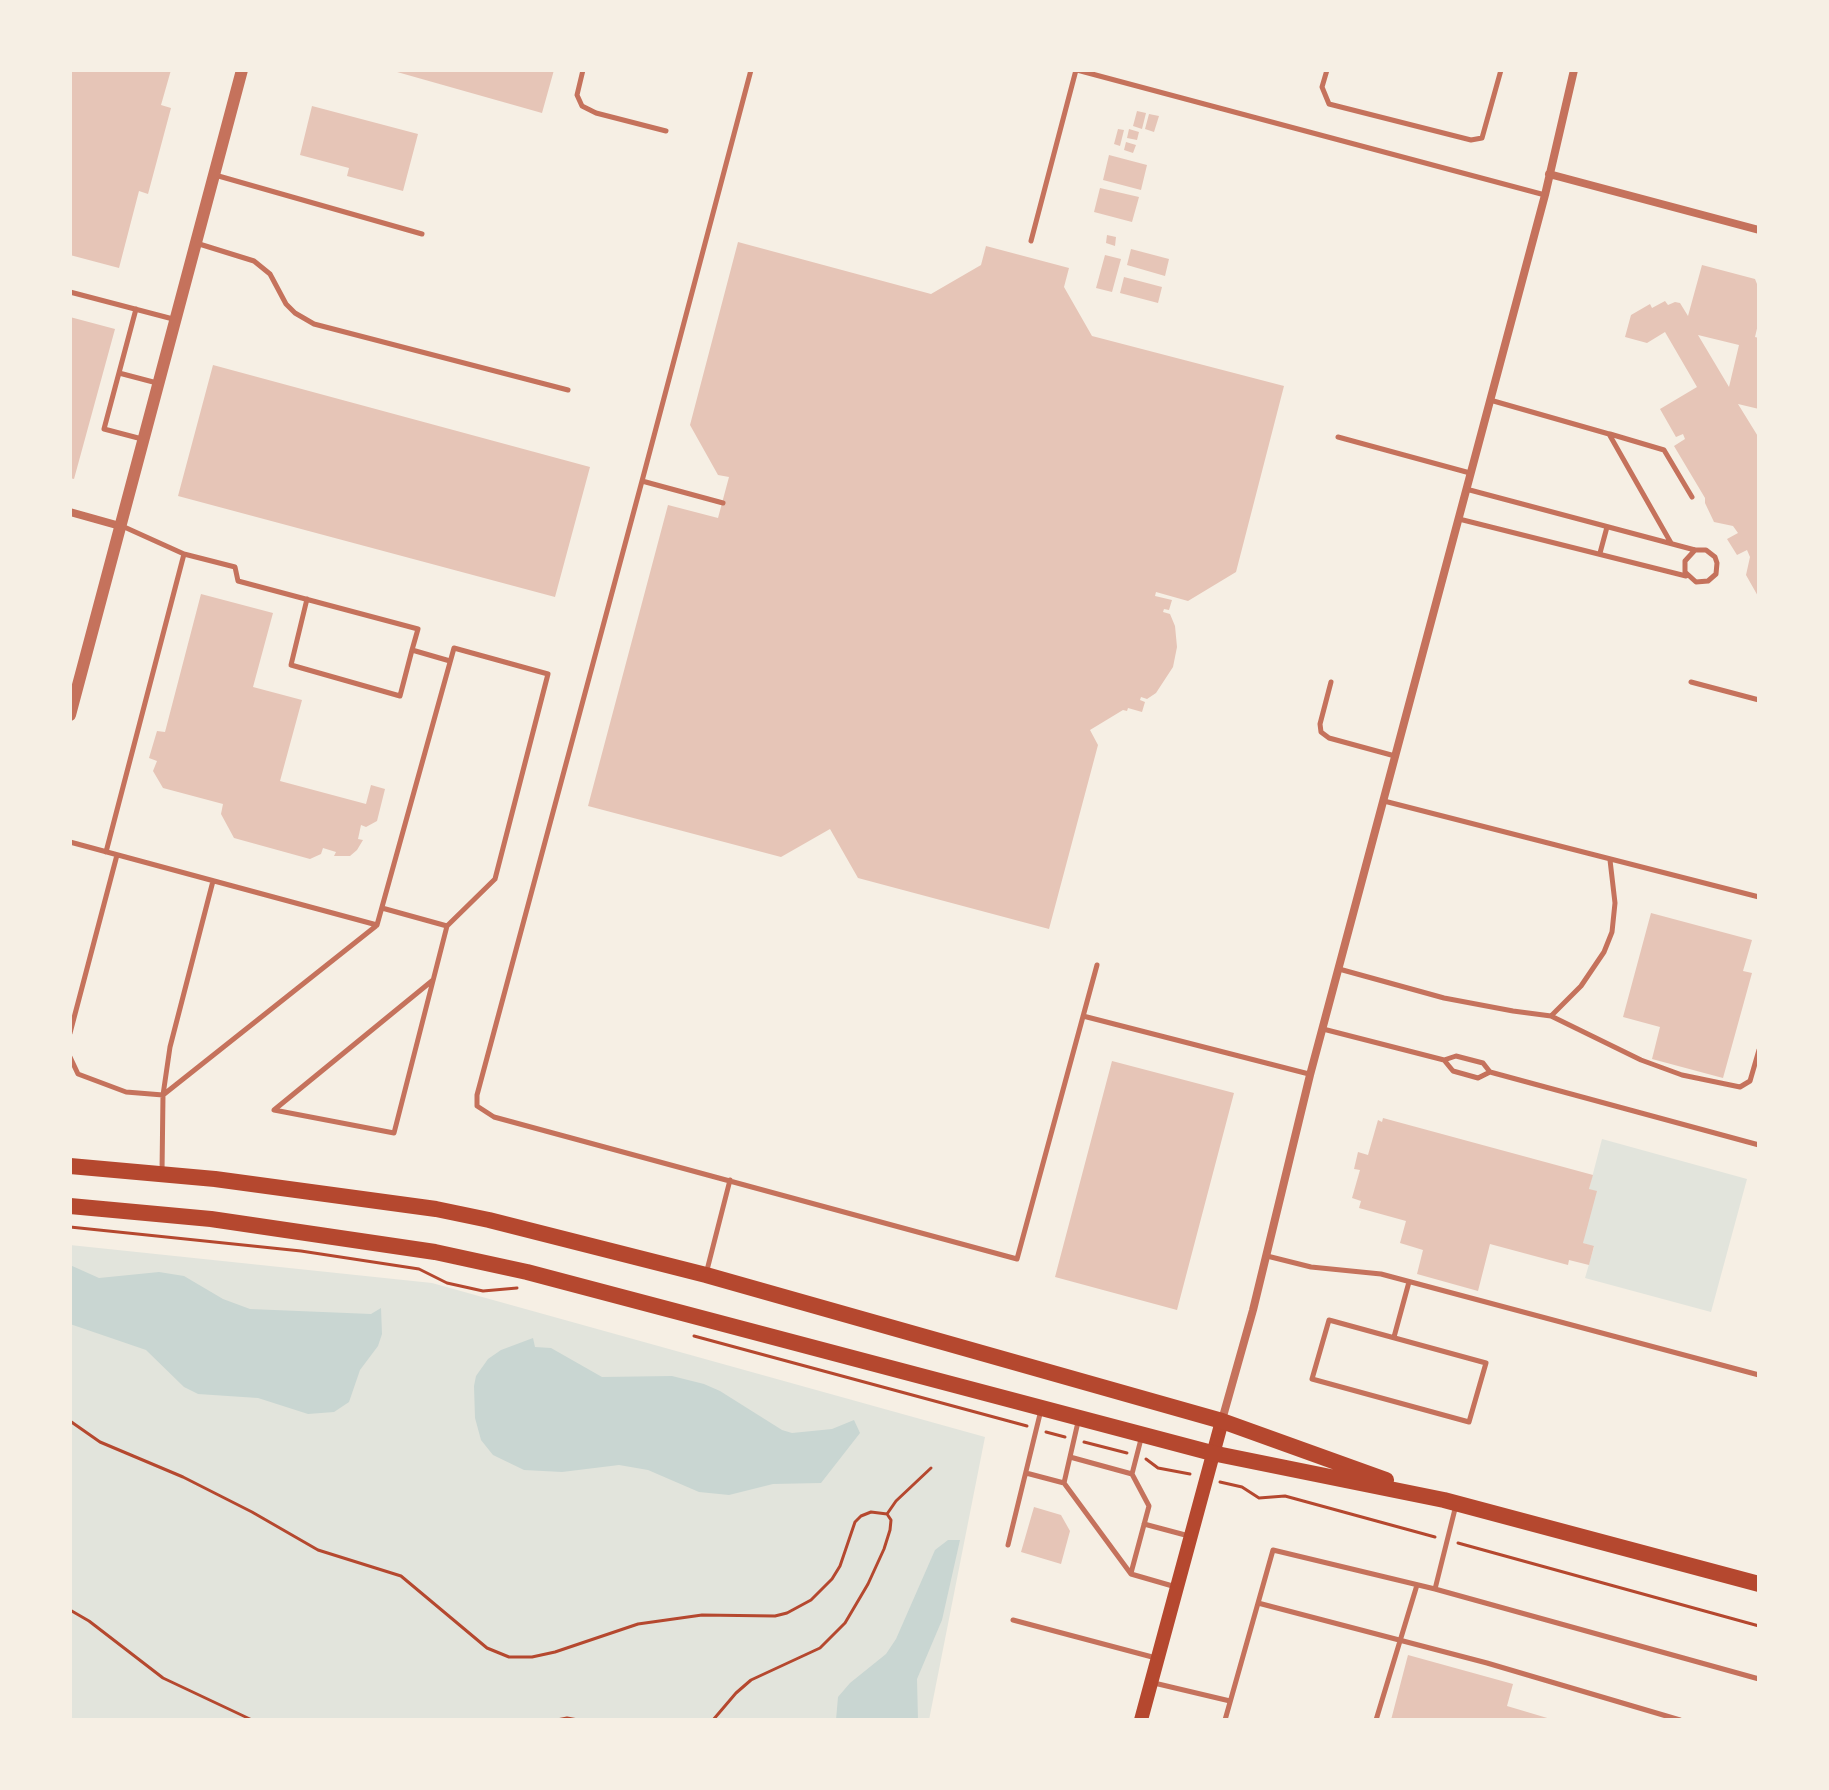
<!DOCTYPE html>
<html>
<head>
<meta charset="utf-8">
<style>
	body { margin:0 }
	#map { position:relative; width:1829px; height:1790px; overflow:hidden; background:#f6efe4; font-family:Mulish,sans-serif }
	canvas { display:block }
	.frame { position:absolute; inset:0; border:72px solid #f6efe4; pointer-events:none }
</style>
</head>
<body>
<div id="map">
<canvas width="1829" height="1790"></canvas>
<div class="frame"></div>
</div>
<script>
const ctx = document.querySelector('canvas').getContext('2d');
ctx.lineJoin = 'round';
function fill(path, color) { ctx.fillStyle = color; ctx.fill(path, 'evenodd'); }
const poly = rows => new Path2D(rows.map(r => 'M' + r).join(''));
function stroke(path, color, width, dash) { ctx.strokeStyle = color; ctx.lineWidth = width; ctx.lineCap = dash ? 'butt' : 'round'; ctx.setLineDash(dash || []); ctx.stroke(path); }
fill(poly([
	[1602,1139,1747,1179,1711,1312,1585,1278,1594,1247,1583,1243,1589,1189],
	[70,1245,432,1283,985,1437,929,1720,70,1720]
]), '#e2e4dc');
fill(poly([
	[70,1265,99,1278,159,1272,184,1276,223,1299,250,1309,371,1314,381,1308,382,1334,378,1346,360,1370,349,1402,334,1412,308,1414,258,1398,198,1394,184,1387,146,1350,70,1324],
	[533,1338,535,1347,551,1348,602,1377,672,1376,704,1384,720,1391,782,1430,792,1433,832,1429,854,1420,860,1433,821,1483,773,1484,729,1495,699,1492,648,1470,619,1465,562,1472,524,1470,493,1455,481,1440,475,1418,474,1386,476,1376,488,1359,501,1350],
	[948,1540,960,1540,942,1620,917,1679,918,1720,836,1720,838,1697,850,1683,886,1654,896,1639,935,1550]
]), '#c9d6d2');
fill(poly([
	[70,70,171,70,161,105,171,108,148,194,139,191,119,268,70,255],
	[390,70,554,70,542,113],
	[312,106,418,134,403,191,347,176,349,168,300,155],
	[1137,111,1146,113,1142,129,1133,126],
	[1149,114,1159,116,1154,132,1145,129],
	[1118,129,1124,130,1120,146,1114,144],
	[1129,129,1139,132,1137,140,1127,138],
	[1126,142,1136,145,1133,153,1124,150],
	[1109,155,1147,165,1141,190,1103,180],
	[1100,188,1139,197,1132,222,1094,212],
	[1107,235,1116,237,1115,246,1106,243],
	[738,242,931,294,981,265,986,246,1069,268,1064,287,1092,336,1284,386,1236,572,1188,601,1156,592,1155,596,1172,600,1169,610,1164,609,1163,612,1170,614,1175,626,1177,647,1173,667,1156,693,1147,699,1141,697,1140,700,1145,702,1142,712,1128,708,1127,711,1123,710,1090,730,1098,745,1049,929,858,878,830,829,781,857,588,806,668,505,718,518,729,477,718,475,690,425],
	[1131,249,1169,259,1165,276,1127,265],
	[1105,255,1121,259,1112,292,1096,288],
	[1702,265,1755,279,1759,289,1759,320,1755,337,1759,338,1759,409,1738,404,1759,438,1759,598,1746,575,1750,557,1747,550,1737,555,1727,539,1738,533,1733,526,1714,522,1705,503,1705,498,1674,446,1685,439,1683,434,1676,437,1660,409,1697,387,1665,332,1647,343,1625,337,1631,315,1650,304,1652,308,1665,301,1668,305,1675,302,1680,303,1688,316],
	[1698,335,1739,345,1729,387],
	[1124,277,1162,287,1158,303,1120,293],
	[70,317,115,329,74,479,70,478],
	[213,365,590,467,555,597,178,496],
	[201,594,273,613,253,687,302,700,280,781,366,804,371,785,385,789,377,821,366,827,361,825,358,839,363,840,357,850,350,856,334,856,336,852,323,848,321,854,310,859,234,838,221,814,223,804,163,788,153,771,157,761,149,758,157,731,165,732],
	[1651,913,1752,940,1743,971,1752,973,1723,1078,1652,1059,1660,1027,1623,1017],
	[1112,1061,1234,1093,1177,1310,1055,1277],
	[1383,1118,1593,1175,1589,1189,1597,1191,1583,1243,1594,1246,1589,1265,1569,1260,1568,1265,1490,1244,1478,1291,1417,1274,1423,1250,1400,1243,1406,1221,1359,1208,1361,1201,1352,1198,1360,1170,1354,1169,1358,1152,1368,1155,1378,1120,1382,1122],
	[1034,1507,1061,1515,1070,1531,1061,1564,1021,1552],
	[1408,1655,1513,1684,1507,1706,1554,1720,1391,1720]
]), '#e6c5b7');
stroke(poly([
	[70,1227,301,1251,419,1269,447,1283,483,1291,517,1288],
	[694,1336,1027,1426],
	[70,1421,100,1442,183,1477,252,1512,318,1550,401,1576,487,1648,509,1657,532,1657,555,1652,638,1624,702,1615,775,1616,787,1613,811,1600,832,1579,840,1566,855,1522,861,1516,871,1512,887,1514,891,1520,890,1530,884,1549,868,1584,845,1623,820,1648,751,1680,736,1693,713,1720],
	[1046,1432,1065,1437],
	[1084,1442,1127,1453],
	[1146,1459,1158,1468,1190,1474],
	[1220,1482,1242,1487,1259,1498,1285,1496,1435,1537],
	[887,1514,896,1501,931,1468],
	[1458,1543,1759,1626],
	[70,1610,89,1621,163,1678,252,1720],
	[557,1720,567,1718,578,1720]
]), '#b5482f', 3);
stroke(poly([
	[583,70,577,95,582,106,596,113,666,131],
	[1077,70,1545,195],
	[1327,70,1322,87,1329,104,1471,140,1482,138,1501,70],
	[215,175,422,234],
	[1031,241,1076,70],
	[196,243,254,261,270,274,286,304,295,313,314,324,568,390],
	[70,292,173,319],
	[136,309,104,429,142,439],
	[119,373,157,383],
	[1490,400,1609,434,1671,543],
	[1610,434,1664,450,1692,497],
	[1338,437,1470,473],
	[642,481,477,1095,477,1106,494,1117,1017,1259,1097,965],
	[1466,489,1695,550,1706,550,1715,557,1717,563,1716,574,1708,581,1696,582,1685,572,1685,561,1695,550],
	[723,503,642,481,751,70],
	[1459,519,1686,576],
	[122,526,184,554,235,567,238,581,418,629,412,650,450,661],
	[1600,553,1607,527],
	[307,599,291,665,400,696,412,650],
	[1331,682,1320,724,1321,732,1329,738,1395,756],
	[1691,682,1759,700],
	[1384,801,1759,897],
	[70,842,377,925,454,648,548,674,495,879,447,926,394,1133,274,1110,433,980],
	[106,852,184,554],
	[382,908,447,926],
	[1339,969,1444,998,1513,1011,1551,1016,1641,1060,1682,1075,1740,1087,1750,1081,1759,1050],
	[1083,1016,1309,1074],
	[1551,1016,1581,986,1604,952,1612,932,1615,903,1610,860],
	[1323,1029,1444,1060,1453,1071,1478,1078,1490,1072],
	[70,1033,117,855],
	[70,1057,78,1074,126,1092,163,1095,376,926],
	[1444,1060,1456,1056,1483,1063,1490,1072,1759,1145],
	[162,1172,163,1095,170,1047,213,881],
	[1267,1256,1311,1267,1381,1274,1759,1375],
	[706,1274,730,1180],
	[1329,1320,1486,1363,1469,1422,1312,1379,1329,1320],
	[1394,1337,1409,1282],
	[1070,1457,1132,1474],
	[1026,1473,1064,1483,1131,1574,1176,1587],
	[1064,1483,1078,1422],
	[1144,1524,1189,1536],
	[1008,1545,1041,1410],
	[1131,1573,1149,1506,1132,1474,1141,1439],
	[1435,1589,1759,1679],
	[1258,1603,1487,1663,1680,1720],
	[1013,1620,1156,1658],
	[1154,1683,1230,1701],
	[1225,1720,1273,1550,1435,1589,1456,1505],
	[1376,1720,1417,1585]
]), '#c5725c', 5);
stroke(poly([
	[1549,174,1759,230],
	[70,512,120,526],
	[1222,1420,1253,1310,1310,1075,1545,195,1574,70]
]), '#c5725c', 8);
stroke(poly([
	[70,715,242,70]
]), '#c5725c', 12);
stroke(poly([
	[1141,1720,1222,1421]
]), '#b5482f', 14);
stroke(poly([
	[70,1166,215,1179,436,1209,489,1220,706,1275,1222,1421,1386,1480],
	[70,1206,211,1219,435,1252,527,1272,1212,1453,1444,1500,1759,1584]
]), '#b5482f', 16);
</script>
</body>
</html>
